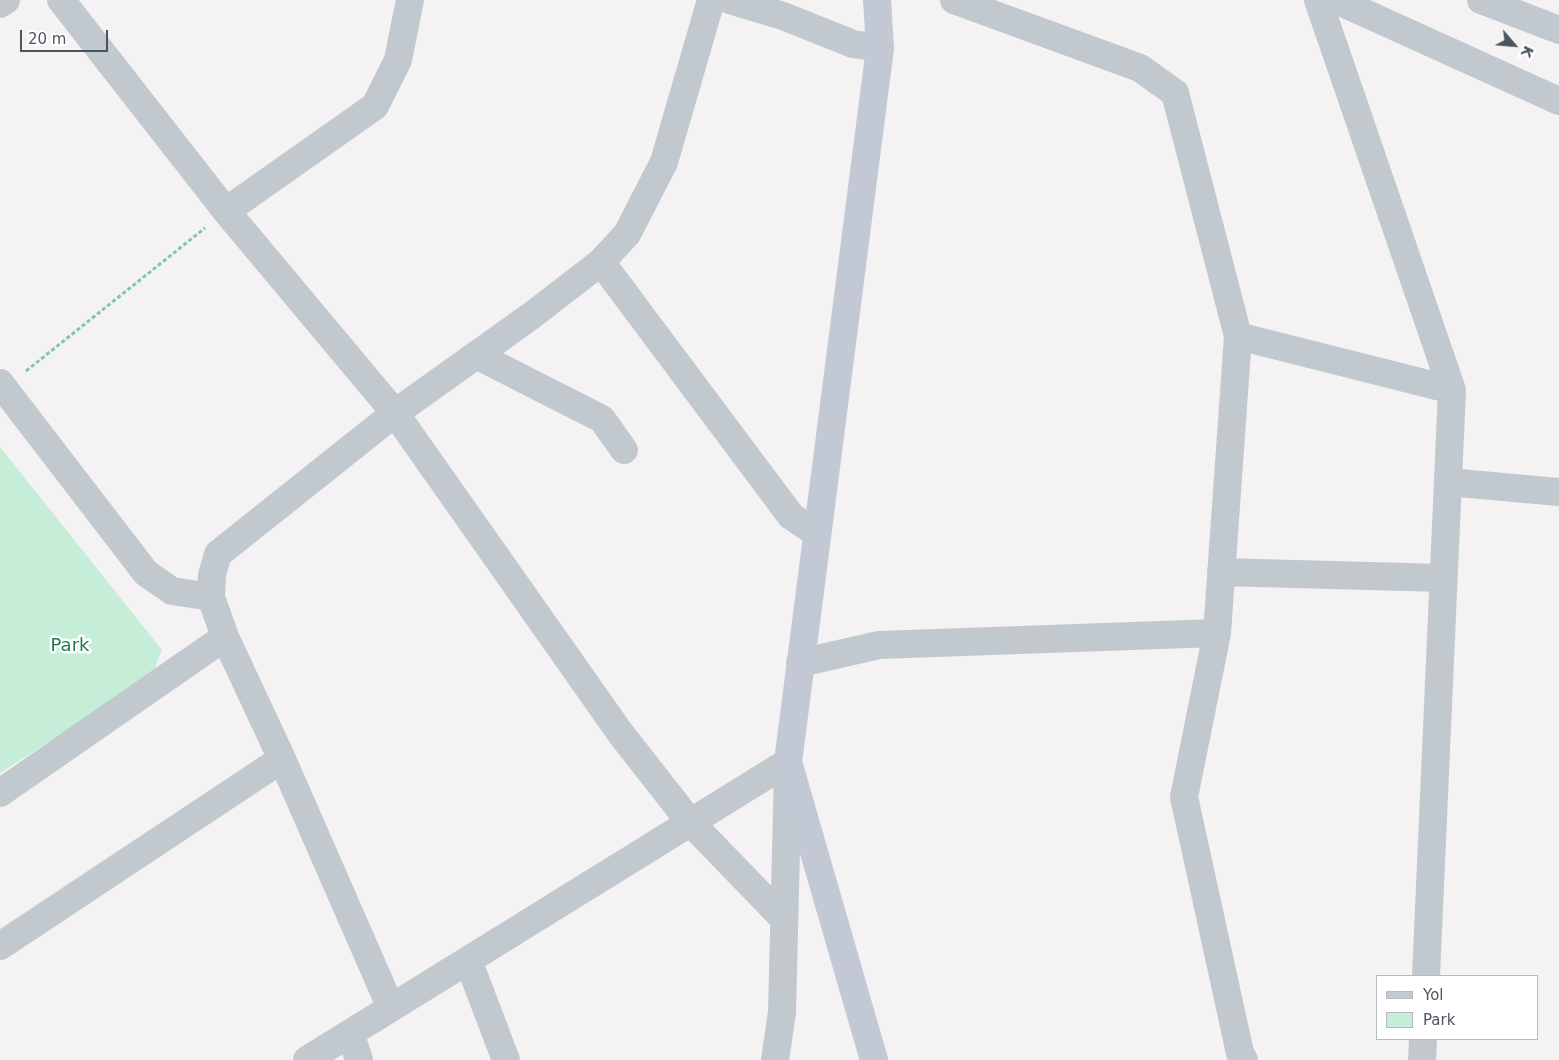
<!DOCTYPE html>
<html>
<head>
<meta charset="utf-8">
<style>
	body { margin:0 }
	#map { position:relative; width:1559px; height:1060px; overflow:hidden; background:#f4f2f2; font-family:"DejaVu Sans",sans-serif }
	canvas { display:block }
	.legend { position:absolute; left:1376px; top:975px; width:162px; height:65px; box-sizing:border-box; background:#fff; border:1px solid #b7bbbf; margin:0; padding:6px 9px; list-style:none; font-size:15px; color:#4b545e }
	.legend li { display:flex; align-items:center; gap:10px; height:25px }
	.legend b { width:25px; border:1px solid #b7bbbf }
	.north { position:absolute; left:1489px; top:20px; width:50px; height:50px; -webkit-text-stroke:4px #fff; paint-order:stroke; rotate:117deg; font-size:14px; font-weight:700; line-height:20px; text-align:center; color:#4b545e }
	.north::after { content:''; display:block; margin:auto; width:18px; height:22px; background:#4b545e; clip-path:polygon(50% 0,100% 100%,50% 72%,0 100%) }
	.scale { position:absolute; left:20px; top:30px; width:88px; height:22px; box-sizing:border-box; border:2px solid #4b545e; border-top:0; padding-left:6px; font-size:15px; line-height:18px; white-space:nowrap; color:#4b545e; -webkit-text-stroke:4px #fff; paint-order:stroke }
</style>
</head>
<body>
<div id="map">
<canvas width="1559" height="1060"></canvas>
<ul class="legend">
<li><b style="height:6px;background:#c2c9d4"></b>Yol</li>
<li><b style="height:14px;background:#c6edd7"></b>Park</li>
</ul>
<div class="north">K</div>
<div class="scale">20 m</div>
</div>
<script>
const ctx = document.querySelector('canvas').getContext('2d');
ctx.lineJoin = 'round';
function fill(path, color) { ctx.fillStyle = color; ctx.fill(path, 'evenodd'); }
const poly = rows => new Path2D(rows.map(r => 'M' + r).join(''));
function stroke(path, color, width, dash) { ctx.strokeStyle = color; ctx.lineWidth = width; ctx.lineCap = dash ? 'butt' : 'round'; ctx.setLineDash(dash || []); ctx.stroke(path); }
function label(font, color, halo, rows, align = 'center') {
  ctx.font = font + ' "DejaVu Sans",sans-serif'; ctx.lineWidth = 5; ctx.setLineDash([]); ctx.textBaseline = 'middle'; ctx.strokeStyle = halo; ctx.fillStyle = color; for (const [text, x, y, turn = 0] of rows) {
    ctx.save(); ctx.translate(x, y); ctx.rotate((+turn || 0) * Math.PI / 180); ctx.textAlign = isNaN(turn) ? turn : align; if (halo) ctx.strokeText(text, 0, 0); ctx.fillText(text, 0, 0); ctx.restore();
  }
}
fill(poly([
	[0,447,162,650,151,677,0,773]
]), '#c6edd7');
stroke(poly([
	[26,371,205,228]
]), '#80c8a9', 3, [4, 2.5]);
stroke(poly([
	[61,0,226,211,395,413,621,734,690,822,784,919],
	[730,0,783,16,853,44,880,48],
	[954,0,1140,68,1175,93,1238,336,1217,633,1184,797,1240,1053,1244,1060],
	[1318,0,1452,390,1426,976],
	[1336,0,1559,101],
	[1481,0,1559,30],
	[0,4,6,0],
	[226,211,375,106,398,60,410,0],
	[601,262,791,516,816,533],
	[1238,336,1452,390],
	[476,355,602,419,624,450],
	[0,383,146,573,172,591,211,597],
	[1448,482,1559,492],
	[1221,572,1443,578],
	[800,663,879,645,1217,633],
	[0,793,225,637],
	[0,946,282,759],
	[468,960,506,1060],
	[391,1008,282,759,225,637,211,597,212,575,218,554,395,413,531,316,601,262,627,234,664,162,711,0],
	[350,1033,359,1060],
	[307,1060,788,762],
	[775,1060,782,1012,788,769],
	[1422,1060,1423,1039]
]), '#c1c9cf', 28);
stroke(poly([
	[874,1060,788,762,880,48,877,0]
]), '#c2c9d4', 28);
label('18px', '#207b53', '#fff', [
	["Park",70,646]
]);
</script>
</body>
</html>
